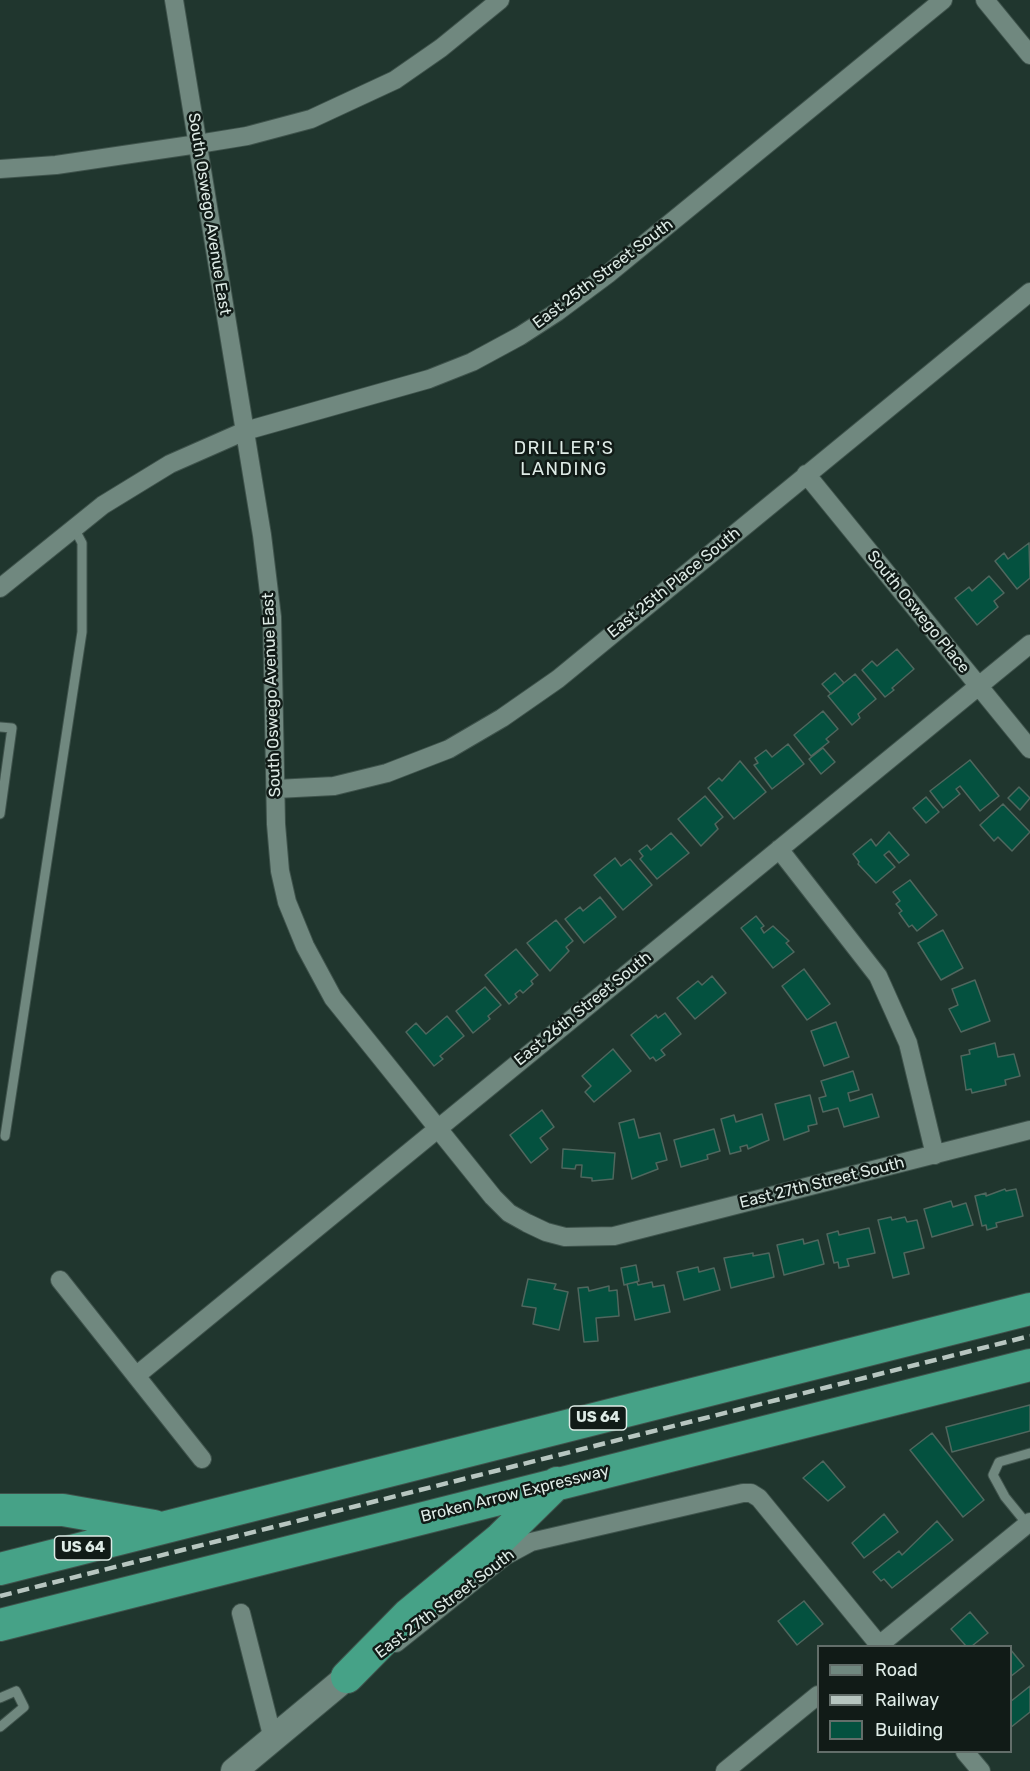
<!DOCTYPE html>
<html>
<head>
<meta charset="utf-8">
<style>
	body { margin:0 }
	#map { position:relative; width:1030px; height:1771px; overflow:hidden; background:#20362e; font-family:Rubik,sans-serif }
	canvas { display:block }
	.legend { position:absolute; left:817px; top:1645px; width:195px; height:108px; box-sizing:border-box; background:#111b17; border:2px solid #636e6a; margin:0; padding:8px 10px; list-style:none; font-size:18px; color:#deebe6 }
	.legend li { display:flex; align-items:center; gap:12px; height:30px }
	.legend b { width:30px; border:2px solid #636e6a }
</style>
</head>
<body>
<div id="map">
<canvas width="1030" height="1771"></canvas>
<ul class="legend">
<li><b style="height:8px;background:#70887f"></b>Road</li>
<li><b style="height:8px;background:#b7c6c0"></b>Railway</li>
<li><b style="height:16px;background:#04513f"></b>Building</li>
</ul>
</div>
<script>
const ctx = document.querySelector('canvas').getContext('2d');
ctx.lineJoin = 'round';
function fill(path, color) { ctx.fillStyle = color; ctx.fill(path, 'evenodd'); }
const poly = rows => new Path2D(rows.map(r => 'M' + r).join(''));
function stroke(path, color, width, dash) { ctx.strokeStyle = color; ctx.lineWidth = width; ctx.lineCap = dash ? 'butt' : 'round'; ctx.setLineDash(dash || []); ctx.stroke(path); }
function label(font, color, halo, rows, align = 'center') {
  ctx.font = font + ' Rubik,sans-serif'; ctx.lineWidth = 5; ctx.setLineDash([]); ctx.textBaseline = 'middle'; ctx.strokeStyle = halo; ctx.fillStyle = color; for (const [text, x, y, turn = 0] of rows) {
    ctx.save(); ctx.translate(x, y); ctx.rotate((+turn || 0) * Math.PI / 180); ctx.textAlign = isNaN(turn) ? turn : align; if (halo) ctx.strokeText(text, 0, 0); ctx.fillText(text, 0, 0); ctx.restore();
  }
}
const building = poly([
	[1029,543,1030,578,1017,589,995,561,1004,553,1008,559,1029,543],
	[989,576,1004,593,994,601,998,607,977,625,955,598,969,587,972,591,989,576],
	[897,649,914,669,892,688,894,690,885,697,862,670,872,661,877,666,897,649],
	[835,673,844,683,831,694,822,684,835,673],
	[855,674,876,699,858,714,860,718,852,725,828,696,855,674],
	[823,711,838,729,826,739,829,742,811,756,794,735,823,711],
	[788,744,804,764,772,789,754,765,758,763,755,758,766,750,772,757,788,744],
	[823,748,835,762,821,774,809,759,823,748],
	[970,760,999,796,980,811,960,786,956,789,960,794,943,808,930,791,970,760],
	[740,761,766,792,734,819,708,788,719,778,722,781,740,761],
	[1019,787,1030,798,1020,810,1008,798,1019,787],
	[705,796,723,817,715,824,718,829,701,846,678,819,705,796],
	[926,797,939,812,926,823,913,808,926,797],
	[1003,804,1030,832,1012,851,998,837,994,841,980,825,1003,804],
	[889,832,909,855,899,863,889,851,884,855,895,867,876,883,858,864,859,862,853,854,871,839,876,846,889,832],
	[671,833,689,853,657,879,640,859,643,856,639,851,647,845,651,850,671,833],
	[615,858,621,866,630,859,652,885,623,910,594,875,615,858],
	[910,880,937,915,917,931,912,925,909,927,899,913,902,911,896,904,900,901,893,892,910,880],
	[600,897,616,917,584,943,565,919,580,907,583,911,600,897],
	[756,916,764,926,761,928,764,933,773,926,789,941,786,943,794,952,773,968,741,928,756,916],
	[556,920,573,941,566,947,569,951,550,971,527,943,556,920],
	[943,930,963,968,941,980,918,943,943,930],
	[516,949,538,975,531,981,533,984,523,993,520,990,515,994,517,997,509,1004,485,975,516,949],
	[804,969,830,1004,807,1020,782,986,804,969],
	[712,976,726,993,695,1019,677,998,698,981,702,985,712,976],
	[975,980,990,1021,961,1032,949,1009,958,1005,952,989,975,980],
	[485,987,501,1005,488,1016,490,1019,473,1033,456,1011,485,987],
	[665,1013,681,1034,661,1050,665,1055,656,1061,653,1057,650,1059,631,1035,656,1015,658,1018,665,1013],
	[447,1016,464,1036,440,1056,443,1059,434,1066,406,1032,416,1023,426,1034,447,1016],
	[836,1022,849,1057,824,1066,811,1031,836,1022],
	[995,1043,998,1057,1014,1054,1020,1076,1005,1080,1006,1085,972,1093,971,1089,966,1090,961,1056,970,1054,969,1050,995,1043],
	[613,1049,631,1071,594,1102,585,1092,591,1086,582,1076,613,1049],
	[853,1071,859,1090,848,1093,850,1101,872,1094,879,1117,844,1127,838,1108,823,1112,819,1098,826,1096,821,1081,853,1071],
	[810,1095,817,1124,808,1126,809,1131,784,1140,775,1104,810,1095],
	[542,1110,554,1127,540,1138,548,1149,531,1163,510,1135,542,1110],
	[762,1114,769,1140,748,1149,747,1145,740,1147,741,1151,730,1154,721,1119,734,1115,736,1122,762,1114],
	[634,1119,639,1138,660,1133,667,1160,656,1163,658,1169,632,1179,619,1123,634,1119],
	[714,1129,720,1151,707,1155,708,1159,681,1167,674,1140,714,1129],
	[563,1149,615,1153,613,1179,592,1181,592,1178,581,1177,582,1165,576,1165,575,1169,562,1168,563,1149],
	[1005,1189,1006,1191,1016,1189,1023,1216,996,1223,997,1227,987,1230,986,1225,982,1226,975,1196,986,1193,986,1196,1005,1189],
	[951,1201,953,1207,966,1203,973,1225,932,1237,924,1209,951,1201],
	[891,1217,892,1220,905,1217,907,1222,917,1220,924,1248,904,1253,909,1274,893,1278,878,1220,891,1217],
	[869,1228,875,1253,847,1259,849,1266,839,1268,838,1262,834,1263,827,1234,838,1231,839,1235,869,1228],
	[803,1239,804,1244,818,1240,824,1264,784,1275,777,1245,803,1239],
	[753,1253,753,1256,769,1253,774,1277,731,1288,724,1258,753,1253],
	[636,1265,639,1281,624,1285,621,1268,636,1265],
	[698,1267,699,1272,714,1268,720,1290,684,1300,677,1272,698,1267],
	[528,1279,556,1284,554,1289,568,1292,559,1330,533,1324,536,1308,522,1306,528,1279],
	[637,1282,638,1285,652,1282,653,1287,664,1285,670,1312,635,1320,627,1284,637,1282],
	[609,1286,609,1291,617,1290,619,1316,596,1318,598,1341,584,1342,578,1288,588,1287,589,1291,609,1286],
	[1030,1405,1030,1431,952,1452,946,1427,1030,1405],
	[932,1433,984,1500,963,1517,910,1450,932,1433],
	[823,1461,845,1487,828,1501,803,1478,823,1461],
	[884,1514,898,1532,864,1558,852,1543,884,1514],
	[937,1521,953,1540,892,1588,884,1579,881,1581,873,1572,899,1551,902,1555,937,1521],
	[804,1601,823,1624,797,1645,778,1621,804,1601],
	[970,1612,988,1633,972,1646,966,1646,951,1629,970,1612],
	[1010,1649,1024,1666,1010,1677,1010,1649],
	[1030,1686,1030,1712,1010,1728,1010,1702,1030,1686]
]);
fill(building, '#04513f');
stroke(building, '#4f675e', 1.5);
const lane = poly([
	[0,727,12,728,0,814],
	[5,1136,82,632,82,543,74,528],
	[1027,1524,1005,1497,993,1475,999,1462,1030,1453],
	[0,1698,16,1691,24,1707,0,1727]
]);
const street = poly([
	[174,0,262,535,272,617,276,824,280,871,287,902,305,946,333,998,493,1197,509,1213,527,1223,546,1232,565,1237,614,1236,1030,1130],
	[985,0,1030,55],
	[0,169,56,165,198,144,247,136,311,119,395,80,441,48,500,0],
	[806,474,1030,749],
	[0,588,103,505,170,464,245,431,429,379,472,362,520,336,557,312,608,274,943,0],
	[276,789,334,786,387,773,449,749,502,718,558,679,1030,292],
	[779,849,878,976,908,1043,935,1155],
	[60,1280,202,1459],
	[137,1375,1030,644],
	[241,1613,273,1739],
	[396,1643,505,1556,531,1542,743,1493,751,1493,759,1498,880,1646],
	[878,1646,1030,1522],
	[965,1752,981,1771],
	[725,1771,818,1695]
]);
const secondary = poly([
	[234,1771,347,1677]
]);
const highway = poly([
	[0,1510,63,1510,154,1526],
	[0,1569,1030,1309],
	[0,1625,1030,1365],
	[347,1677,409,1614,501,1538,557,1483]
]);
stroke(lane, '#3f534c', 11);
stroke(street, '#3f534c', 20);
stroke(secondary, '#3f534c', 28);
stroke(highway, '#3f534c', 34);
stroke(lane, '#70887f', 9);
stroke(street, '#70887f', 18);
stroke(secondary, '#70887f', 26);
stroke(highway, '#46a287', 32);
stroke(poly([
	[0,1596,1030,1336]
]), '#b7c6c0', 4.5, [12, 6]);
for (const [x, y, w] of [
	[598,1418,57],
	[83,1548,57]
]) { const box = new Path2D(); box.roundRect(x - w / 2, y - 12, w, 24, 4.5); ctx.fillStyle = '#111b17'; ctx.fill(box); stroke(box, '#deebe6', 1.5); }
label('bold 15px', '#deebe6', null, [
	["US 64",598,1418],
	["US 64",83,1548]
]);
label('16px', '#deebe6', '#111b17', [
	["South Oswego Avenue East",209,214,81],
	["East 25th Street South",603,274,-37],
	["East 25th Place South",674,583,-39],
	["South Oswego Place",918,612,51],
	["South Oswego Avenue East",272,695,-92],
	["East 26th Street South",583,1009,-39],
	["East 27th Street South",822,1183,-14],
	["Broken Arrow Expressway",515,1494,-14],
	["East 27th Street South",445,1604,-37]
]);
ctx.letterSpacing = '1.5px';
label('18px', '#deebe6', '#111b17', [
	["DRILLER'S",564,449],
	["LANDING",564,470]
]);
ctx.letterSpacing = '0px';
</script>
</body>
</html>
